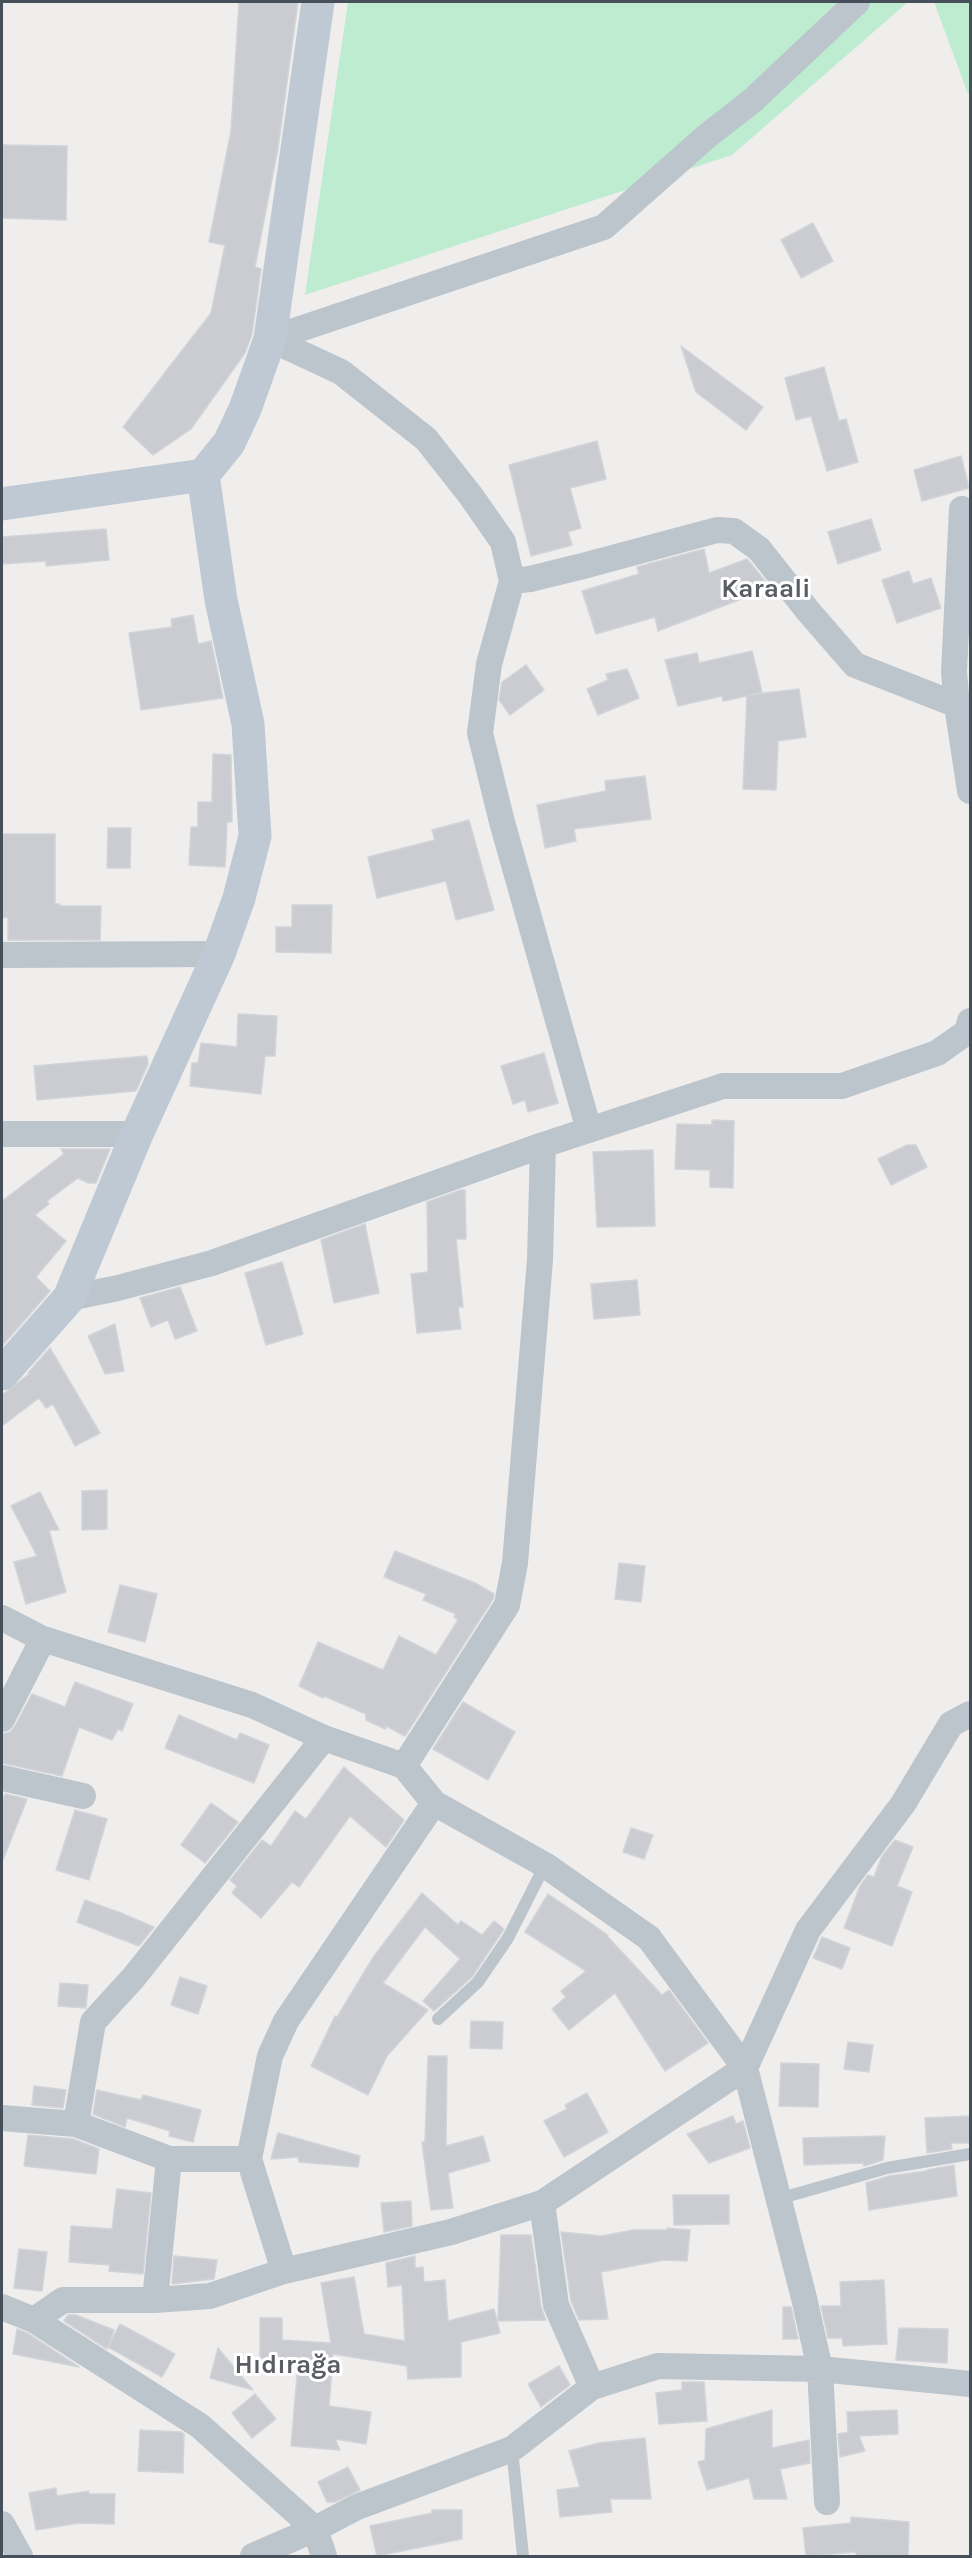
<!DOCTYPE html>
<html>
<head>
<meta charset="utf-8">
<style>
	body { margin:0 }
	#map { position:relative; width:972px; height:2558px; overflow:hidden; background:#f0eded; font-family:Karla,sans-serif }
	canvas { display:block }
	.frame { position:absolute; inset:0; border:3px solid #46505a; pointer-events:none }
</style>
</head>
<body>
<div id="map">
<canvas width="972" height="2558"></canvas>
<div class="frame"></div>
</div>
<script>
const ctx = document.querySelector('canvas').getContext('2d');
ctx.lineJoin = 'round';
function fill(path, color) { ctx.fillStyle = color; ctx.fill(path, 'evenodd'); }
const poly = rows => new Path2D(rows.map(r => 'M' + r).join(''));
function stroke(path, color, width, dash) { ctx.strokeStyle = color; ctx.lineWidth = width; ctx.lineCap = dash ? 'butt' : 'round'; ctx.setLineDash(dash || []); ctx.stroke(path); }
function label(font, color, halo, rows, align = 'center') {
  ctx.font = font + ' Karla,sans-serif'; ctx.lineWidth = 6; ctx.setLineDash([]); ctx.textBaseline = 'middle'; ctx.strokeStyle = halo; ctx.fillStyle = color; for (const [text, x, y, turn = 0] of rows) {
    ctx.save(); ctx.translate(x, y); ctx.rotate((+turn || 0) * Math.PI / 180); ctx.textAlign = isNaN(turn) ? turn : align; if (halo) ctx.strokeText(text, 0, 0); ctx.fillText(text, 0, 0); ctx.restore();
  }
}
fill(poly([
	[348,2,908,2,732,155,305,295],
	[934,2,970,2,970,93,968,94]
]), '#bdecd0');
const building = poly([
	[239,2,298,2,278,148,255,267,261,269,252,334,245,353,191,429,153,455,123,427,211,313,225,245,209,242,231,131,239,2],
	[2,145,67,146,66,220,2,218,2,145],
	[813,223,833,261,801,278,781,240,813,223],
	[681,346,763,407,746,430,696,392,681,346],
	[824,367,839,421,846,419,858,462,827,471,811,416,796,420,785,378,824,367],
	[597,441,606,479,570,488,581,528,568,532,572,545,531,556,509,465,597,441],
	[961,456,969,488,922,501,914,470,961,456],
	[871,519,881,550,838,564,828,532,871,519],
	[106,529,109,560,46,566,46,561,2,564,2,537,106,529],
	[704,549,709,573,747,559,766,582,742,591,744,598,658,631,655,617,596,634,582,591,639,574,637,567,704,549],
	[909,571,913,584,931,578,941,608,897,623,882,580,909,571],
	[193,615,198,644,211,641,223,698,141,710,129,633,172,627,171,619,193,615],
	[752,651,762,692,749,695,799,689,806,737,778,741,776,790,743,789,747,696,723,701,722,696,678,706,665,660,697,653,699,663,752,651],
	[526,665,544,690,510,715,499,700,502,682,526,665],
	[627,669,639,698,598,715,587,689,608,680,606,674,627,669],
	[213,754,231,755,232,822,227,822,225,867,189,865,191,827,198,827,198,802,212,802,213,754],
	[645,776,651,819,574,829,576,841,545,848,537,805,606,791,605,781,645,776],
	[469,820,494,910,456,920,446,881,377,898,368,857,435,840,432,830,469,820],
	[108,828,131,828,130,868,107,868,108,828],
	[2,834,55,834,55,904,60,904,60,906,101,906,100,940,8,940,8,917,2,918,2,834],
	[292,905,332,905,331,953,276,952,276,927,292,927,292,905],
	[238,1014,277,1016,275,1056,265,1056,261,1094,190,1086,192,1063,198,1063,201,1043,237,1047,238,1014],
	[544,1053,558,1103,528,1112,525,1100,513,1104,501,1066,544,1053],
	[147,1056,148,1064,136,1091,37,1100,34,1066,147,1056],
	[712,1120,734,1121,733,1188,710,1187,710,1170,675,1169,677,1124,712,1125,712,1120],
	[907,1145,916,1145,927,1167,891,1185,878,1159,907,1145],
	[61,1149,110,1149,96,1183,88,1183,78,1178,47,1201,49,1204,35,1215,66,1241,36,1277,50,1291,2,1346,2,1201,64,1154,61,1149],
	[653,1150,655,1226,597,1227,593,1152,653,1150],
	[461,1190,465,1190,466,1239,456,1239,463,1307,458,1307,461,1329,417,1333,411,1274,428,1272,427,1202,461,1190],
	[365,1224,379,1293,334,1303,321,1240,365,1224],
	[282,1262,303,1334,266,1345,245,1273,282,1262],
	[637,1280,640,1315,594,1319,591,1284,637,1280],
	[180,1287,197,1331,175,1339,168,1320,151,1327,140,1298,180,1287],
	[115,1324,124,1371,105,1374,88,1336,115,1324],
	[50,1348,100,1433,75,1446,53,1404,46,1408,39,1398,2,1426,2,1395,29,1374,28,1373,50,1348],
	[107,1490,107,1529,82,1530,82,1491,107,1490],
	[40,1492,59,1530,49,1530,66,1592,26,1604,14,1562,37,1556,11,1506,40,1492],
	[395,1551,475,1583,494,1594,493,1599,405,1736,386,1726,385,1729,366,1720,366,1714,324,1696,323,1698,299,1686,318,1642,383,1670,399,1636,436,1655,458,1620,454,1617,456,1614,423,1600,426,1594,384,1577,395,1551],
	[619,1563,645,1566,641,1602,615,1599,619,1563],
	[120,1585,157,1594,145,1642,108,1632,120,1585],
	[75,1682,133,1704,122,1731,118,1729,112,1740,79,1727,62,1776,2,1763,2,1734,10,1732,15,1726,32,1694,65,1707,75,1682],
	[463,1702,515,1732,488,1780,433,1749,463,1702],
	[179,1715,237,1740,240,1733,269,1745,254,1783,165,1748,179,1715],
	[344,1767,404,1820,386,1847,350,1816,299,1887,292,1882,261,1918,232,1893,237,1886,230,1880,262,1840,271,1846,295,1811,306,1819,344,1767],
	[5,1794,27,1799,3,1860,2,1860,2,1802,5,1794],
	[211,1803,238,1822,205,1863,181,1845,211,1803],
	[75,1810,107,1819,89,1880,56,1870,75,1810],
	[631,1828,653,1835,644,1859,623,1852,631,1828],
	[895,1840,913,1847,897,1886,912,1892,892,1946,844,1928,860,1886,868,1875,874,1877,882,1856,895,1840],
	[422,1893,458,1925,461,1921,482,1935,494,1921,504,1929,472,1977,434,2011,423,2001,460,1959,425,1927,383,1983,428,2010,387,2056,368,2095,311,2066,335,2016,337,2017,374,1956,422,1893],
	[548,1894,608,1935,607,1936,662,1995,669,1990,708,2043,665,2071,615,1993,569,2030,552,2009,566,1997,561,1991,586,1971,525,1932,548,1894],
	[85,1900,121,1913,154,1927,139,1946,115,1937,77,1922,85,1900],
	[822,1937,850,1948,842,1969,813,1958,822,1937],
	[180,1977,207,1986,198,2014,171,2005,180,1977],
	[60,1983,88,1985,86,2008,58,2006,60,1983],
	[471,2021,503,2022,502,2049,470,2048,471,2021],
	[848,2042,873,2045,869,2072,844,2069,848,2042],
	[428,2056,447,2056,446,2146,483,2136,490,2161,448,2173,453,2208,431,2210,422,2142,425,2142,428,2056],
	[781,2063,819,2064,818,2107,779,2106,781,2063],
	[34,2086,66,2090,63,2108,32,2105,34,2086],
	[97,2090,141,2100,143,2095,201,2110,193,2142,169,2136,170,2131,127,2118,125,2127,93,2114,97,2090],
	[587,2093,608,2132,564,2157,544,2121,567,2109,565,2105,587,2093],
	[733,2116,736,2124,743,2121,750,2148,709,2163,687,2134,733,2116],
	[970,2116,970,2143,951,2143,952,2149,927,2153,925,2118,970,2116],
	[278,2133,360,2156,358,2167,299,2162,298,2157,271,2159,278,2133],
	[28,2135,73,2139,99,2149,96,2174,24,2166,28,2135],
	[885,2136,883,2160,864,2166,863,2163,804,2165,803,2138,885,2136],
	[954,2165,957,2196,869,2210,866,2183,889,2176,927,2171,927,2170,954,2165],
	[117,2189,151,2193,143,2274,109,2271,110,2265,69,2262,71,2226,112,2229,117,2189],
	[673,2195,729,2195,729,2224,674,2225,673,2195],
	[411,2201,412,2226,384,2232,381,2203,411,2201],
	[667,2228,690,2230,687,2261,664,2260,601,2272,608,2319,579,2320,571,2301,561,2232,602,2236,633,2230,667,2230,667,2228],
	[501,2235,531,2235,541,2307,546,2320,498,2321,501,2235],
	[19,2249,47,2252,42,2291,14,2288,19,2249],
	[174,2256,217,2260,214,2279,172,2284,174,2256],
	[415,2256,415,2268,423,2267,424,2282,445,2280,448,2321,494,2309,500,2333,461,2342,461,2377,408,2379,407,2366,333,2354,329,2406,371,2412,366,2444,335,2439,340,2450,291,2446,298,2364,260,2363,260,2318,282,2318,282,2340,331,2343,321,2283,354,2277,364,2334,405,2341,402,2285,388,2287,386,2263,415,2256],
	[884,2280,887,2344,843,2346,842,2338,828,2338,821,2306,841,2306,840,2282,884,2280],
	[783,2307,791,2307,798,2339,783,2339,783,2307],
	[68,2315,76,2315,114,2330,109,2345,120,2324,175,2354,162,2377,108,2347,107,2349,64,2321,68,2315],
	[899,2328,948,2329,947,2363,896,2360,899,2328],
	[17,2329,27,2333,79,2367,13,2354,17,2329],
	[218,2348,253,2390,210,2378,218,2348],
	[559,2366,570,2385,541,2407,528,2384,559,2366],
	[682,2382,704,2382,707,2421,659,2424,656,2393,682,2390,682,2382],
	[255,2394,276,2419,252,2438,232,2413,255,2394],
	[772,2410,772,2448,809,2440,810,2463,780,2469,787,2499,754,2499,749,2478,707,2490,698,2462,705,2460,706,2429,772,2410],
	[897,2410,898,2434,859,2436,865,2451,840,2457,838,2434,848,2432,847,2412,897,2410],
	[140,2430,181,2432,184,2434,183,2473,138,2471,140,2430],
	[645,2438,651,2499,610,2499,612,2512,560,2517,557,2490,580,2487,569,2451,599,2443,645,2438],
	[348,2467,360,2490,335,2502,327,2502,318,2482,348,2467],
	[56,2488,57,2496,89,2491,89,2494,115,2494,114,2524,79,2523,36,2530,29,2493,56,2488],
	[432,2510,462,2510,462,2539,377,2556,370,2526,432,2513,432,2510],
	[851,2517,909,2522,908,2556,856,2556,856,2552,806,2556,803,2528,851,2523,851,2517]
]);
fill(building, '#caccd2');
stroke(building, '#d1d4d9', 1.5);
stroke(poly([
	[438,2019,478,1982,508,1938,545,1865],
	[778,2199,887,2168,970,2154],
	[512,2449,523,2556]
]), '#bcc5cc', 12);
stroke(poly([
	[270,339,341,372,426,439,471,496,503,542,512,581,489,664,480,733,502,822,589,1130],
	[270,339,604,227,707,136,752,101,857,2],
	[962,509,954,672,957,705,970,791],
	[512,581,530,579,583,566,717,530,734,531,759,549,808,611,855,665,957,705],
	[2,955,219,954],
	[2,1134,137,1134],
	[69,1298,118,1288,212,1263,543,1145,723,1086,842,1086,937,1053,967,1032,970,1021],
	[2,1618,43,1639,252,1705,324,1738,404,1766,434,1803,545,1865,649,1938,745,2068,804,2298,820,2369,827,2502],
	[2,1719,43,1639],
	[404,1766,507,1605,515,1563,540,1260,543,1145],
	[2,1778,83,1796],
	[2,2118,76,2124,169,2159],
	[76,2124,93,2022,134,1977,324,1738],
	[249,2159,270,2056,286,2021,434,1803],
	[542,2203,556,2305,592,2387],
	[155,2300,169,2159,249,2159,284,2271],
	[2,2307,34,2320,200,2426,315,2529,324,2556],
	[34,2320,63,2300,155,2300,210,2296,284,2271,451,2232,542,2203,745,2068,808,1930,903,1804,951,1724,970,1714],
	[2,2524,20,2556],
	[253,2556,315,2529,357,2507,512,2449,592,2387,658,2366,820,2369,970,2384]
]), '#bcc5cc', 26);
stroke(poly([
	[2,504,203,475],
	[2,1374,69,1298,137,1134,219,954,239,898,255,836,248,724,221,600,203,475,229,443,245,409,270,339,318,2]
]), '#bfc9d4', 33);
label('bold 26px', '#5a5e62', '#fff', [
	["Karaali",766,590],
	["Hıdırağa",288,2366]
]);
</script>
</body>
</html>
